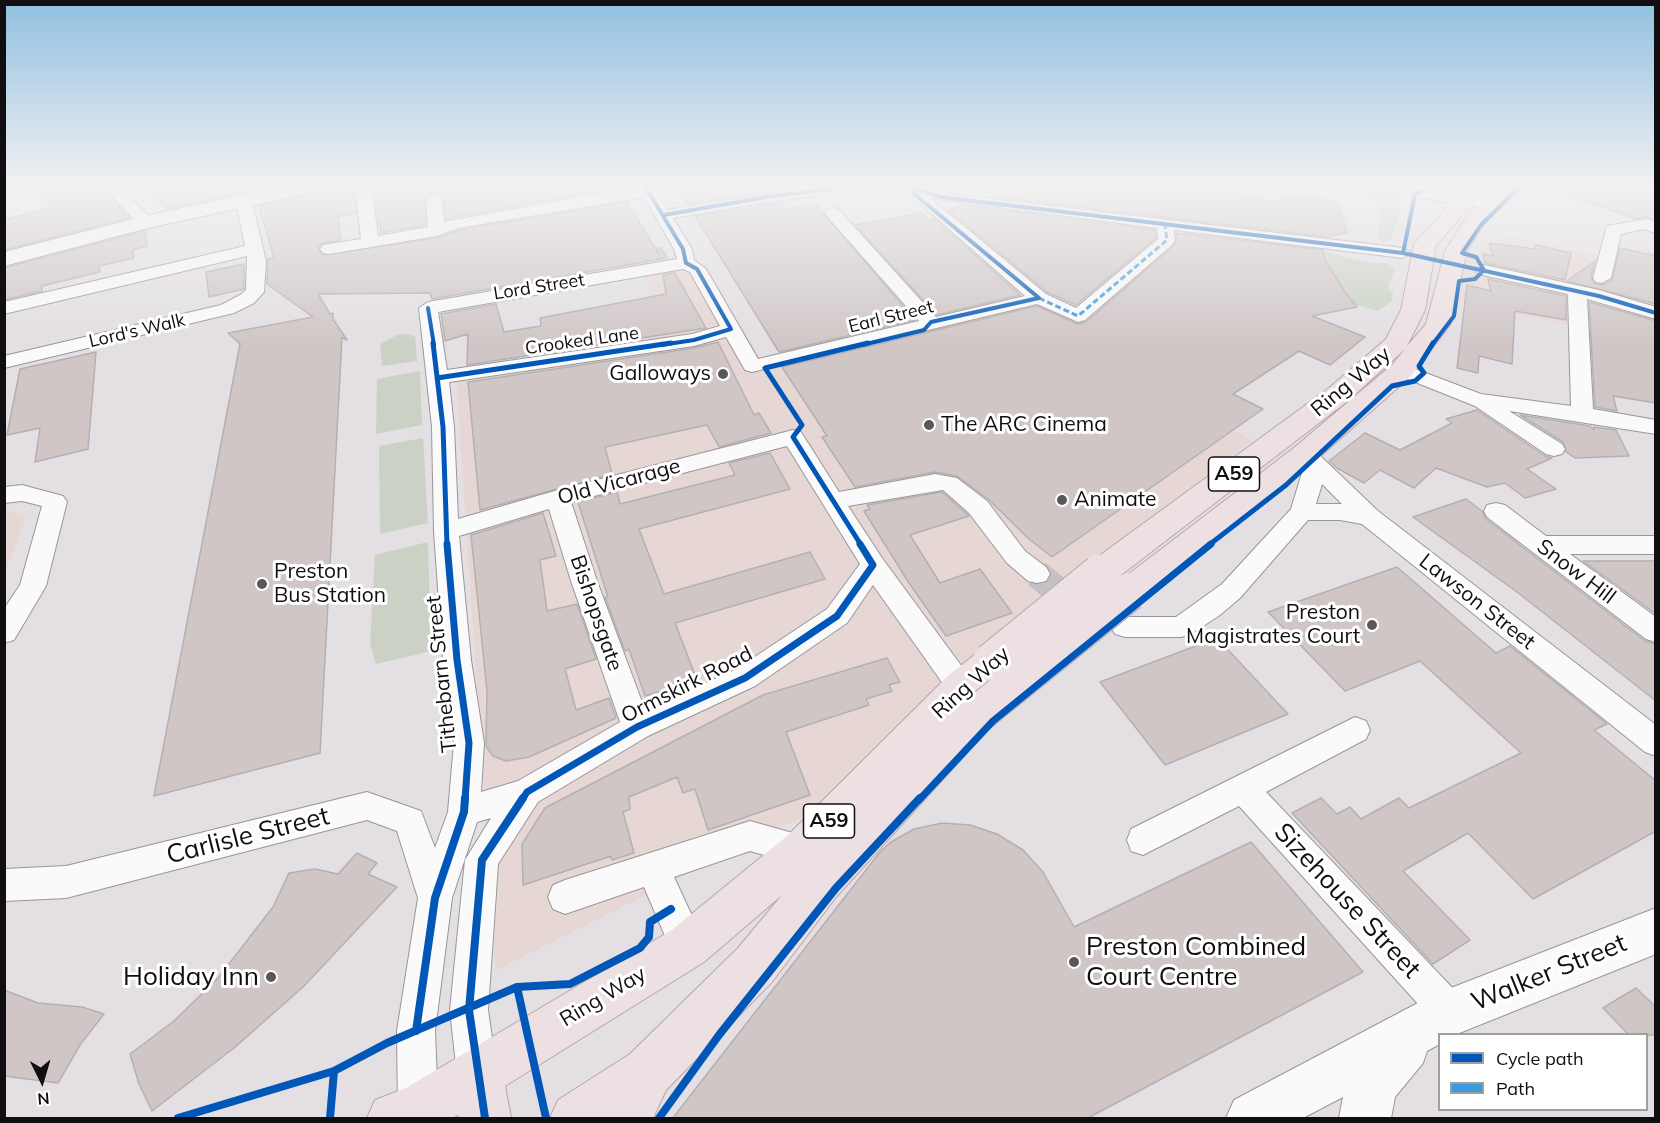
<!DOCTYPE html>
<html>
<head>
<meta charset="utf-8">
<style>
	body { margin:0 }
	#map { position:relative; width:1660px; height:1123px; overflow:hidden; background:#e3dfe3; font-family:Mulish,sans-serif }
	canvas { display:block }
	.frame { position:absolute; inset:0; border:6px solid #110e11; pointer-events:none }
	.legend { position:absolute; left:1438px; top:1033px; width:210px; height:78px; box-sizing:border-box; background:#fff; border:2px solid #a09fa0; margin:0; padding:8px 10px; list-style:none; font-size:18px; color:#110e11 }
	.legend li { display:flex; align-items:center; gap:12px; height:30px }
	.legend b { width:30px; border:2px solid #a09fa0 }
	.north { position:absolute; left:12px; top:1051px; width:60px; height:60px; -webkit-text-stroke:4px #fff; paint-order:stroke; rotate:175deg; font-size:16px; font-weight:700; line-height:24px; text-align:center; color:#110e11 }
	.north::after { content:''; display:block; margin:auto; width:21px; height:27px; background:#110e11; clip-path:polygon(50% 0,100% 100%,50% 72%,0 100%) }
</style>
</head>
<body>
<div id="map">
<canvas width="1660" height="1123"></canvas>
<div class="frame"></div>
<ul class="legend">
<li><b style="height:8px;background:#0057b8"></b>Cycle path</li>
<li><b style="height:8px;background:#3a9ade"></b>Path</li>
</ul>
<div class="north">N</div>
</div>
<script>
const ctx = document.querySelector('canvas').getContext('2d');
ctx.lineJoin = 'round';
function fill(path, color) { ctx.fillStyle = color; ctx.fill(path, 'evenodd'); }
const poly = rows => new Path2D(rows.map(r => 'M' + r).join(''));
function stroke(path, color, width, dash) { ctx.strokeStyle = color; ctx.lineWidth = width; ctx.lineCap = dash ? 'butt' : 'round'; ctx.setLineDash(dash || []); ctx.stroke(path); }
function label(font, color, halo, rows, align = 'center') {
  ctx.font = font + ' Mulish,sans-serif'; ctx.lineWidth = 6; ctx.setLineDash([]); ctx.textBaseline = 'middle'; ctx.strokeStyle = halo; ctx.fillStyle = color; for (const [text, x, y, turn = 0] of rows) {
    ctx.save(); ctx.translate(x, y); ctx.rotate((+turn || 0) * Math.PI / 180); ctx.textAlign = isNaN(turn) ? turn : align; if (halo) ctx.strokeText(text, 0, 0); ctx.fillText(text, 0, 0); ctx.restore();
  }
}
fill(poly([
	[931,186,1336,186,1353,235,1337,236],
	[949,207,1096,347,1094,360,1252,440,1024,616,813,811,496,970,456,375,644,342,629,309,655,304,643,275,705,263,761,360,930,328,840,228],
	[1508,236,1609,257,1641,248,1655,253,1655,343,1458,302,1459,281,1467,256],
	[5,509,26,517,5,572]
]), '#e6d7d4');
fill(poly([
	[1394,190,1398,196,1400,214,1391,239,1383,243,1376,236,1380,223,1378,206,1367,192],
	[1323,251,1369,263,1386,263,1395,268,1388,289,1393,293,1392,301,1378,311,1356,305,1334,281],
	[407,334,415,336,417,361,382,366,380,344,397,335],
	[420,371,422,425,376,434,377,379],
	[423,438,428,523,380,534,379,446],
	[428,542,431,651,376,664,370,644,375,555]
]), '#cbd2c5');
const building = poly([
	[29,186,101,186,129,218,4,250,4,220,53,207,29,186],
	[142,186,245,186,245,192,168,209,142,186],
	[341,186,350,186,354,193,356,213,338,217,341,240,321,244,318,249,323,255,437,238,460,230,627,202,659,254,658,248,661,248,667,258,432,299,430,293,318,294,330,314,333,313,333,319,347,340,342,337,320,753,154,796,240,344,228,333,313,317,267,284,268,259,274,258,259,206,341,186],
	[567,186,569,190,594,186,618,187,446,219,444,199,433,192,424,199,426,225,381,233,373,187,567,186],
	[676,186,767,186,771,191,687,204,676,186],
	[1001,186,1230,186,1241,197,1283,202,1283,196,1336,201,1347,232,1329,237,1004,198,1010,197,1000,195,1001,186],
	[1552,186,1624,186,1656,197,1656,219,1646,217,1635,219,1552,189,1552,186],
	[780,203,785,209,815,204,915,320,779,352,695,216,780,203],
	[965,205,1155,230,1156,238,1076,305,1047,292,948,210,965,205],
	[920,213,930,221,934,219,1020,295,937,315,855,225,920,213],
	[145,231,147,246,133,250,134,258,99,266,100,272,42,286,42,291,4,300,4,268,145,231],
	[1177,233,1323,250,1325,260,1345,292,1357,307,1312,316,1365,337,1330,365,1299,351,1233,394,1263,409,1052,557,1029,539,988,499,957,476,935,472,855,487,822,437,827,436,782,367,1037,306,1077,324,1086,322,1174,246,1177,233],
	[1489,243,1535,249,1536,245,1571,253,1565,280,1485,263,1483,254,1493,256,1489,243],
	[1620,248,1656,256,1656,304,1567,281,1595,261,1591,277,1594,283,1603,285,1612,280,1620,248],
	[244,264,244,289,209,297,206,272,244,264],
	[675,273,706,328,467,365,468,334,445,341,441,314,496,304,504,332,541,326,540,318,666,294,663,275,675,273],
	[1488,279,1566,296,1566,320,1515,311,1512,364,1479,356,1478,373,1457,368,1467,285,1491,291,1488,279],
	[1589,302,1656,321,1656,403,1613,396,1617,411,1595,407,1589,302],
	[718,342,754,415,759,413,771,433,719,447,707,425,605,447,612,474,480,510,468,382,694,348,718,342],
	[96,352,88,449,35,462,40,428,7,435,20,369,96,352],
	[1477,410,1545,456,1552,458,1527,469,1556,489,1525,498,1505,483,1487,487,1436,468,1414,488,1380,470,1364,483,1337,468,1329,461,1365,433,1400,450,1452,423,1446,419,1477,410],
	[1520,415,1590,426,1594,430,1594,427,1616,430,1629,456,1575,458,1566,452,1563,442,1520,415],
	[770,453,790,489,639,529,664,594,810,552,825,579,675,623,697,680,645,696,629,649,625,651,605,597,608,597,578,502,617,492,620,504,735,475,729,463,770,453],
	[942,492,969,516,910,535,940,583,980,569,1012,613,946,636,909,583,864,511,870,509,867,505,942,492],
	[1466,499,1482,511,1486,519,1645,641,1656,644,1656,701,1517,592,1413,517,1466,499],
	[543,513,556,556,540,560,547,611,577,604,596,659,565,669,576,710,609,698,616,718,529,757,506,761,493,756,486,746,487,691,471,535,543,513],
	[1583,561,1656,561,1656,614,1583,561],
	[1397,567,1496,653,1510,646,1607,724,1594,730,1656,781,1656,831,1533,899,1468,833,1403,871,1470,940,1433,964,1292,813,1321,798,1337,814,1350,807,1361,819,1399,798,1409,808,1521,753,1420,661,1345,691,1268,612,1397,567],
	[1217,638,1288,714,1165,765,1100,682,1217,638],
	[887,658,900,682,889,685,892,691,866,699,869,705,786,732,810,795,708,830,695,789,683,793,677,777,629,797,630,809,623,812,634,853,612,860,611,856,523,885,522,844,545,808,763,695,887,658],
	[942,823,970,825,997,834,1023,850,1043,872,1074,927,1251,842,1363,972,1086,1119,672,1119,880,852,891,842,914,829,942,823],
	[357,853,377,863,368,874,397,887,303,987,234,1048,152,1111,139,1084,130,1054,174,1021,218,978,273,907,289,873,315,869,338,874,357,853],
	[1636,988,1656,1007,1656,1035,1629,1035,1603,1008,1636,988],
	[4,990,38,1003,82,1007,104,1014,80,1045,58,1083,4,1076,4,990]
]);
fill(building, '#d0c6c6');
stroke(building, '#b4b0b1', 1.5);
stroke(poly([
	[1037,574,1080,609]
]), '#c4c0c4', 28, [28, 14]);
const street = poly([
	[103,186,119,186,151,219,153,222,151,225,139,225,103,186],
	[355,186,371,186,378,236,428,227,426,199,434,194,442,199,444,222,638,186,653,186,667,210,813,186,860,186,853,191,766,202,673,218,692,249,694,260,706,269,758,359,919,321,827,216,825,213,827,210,833,208,839,210,936,317,1025,296,900,186,924,186,943,193,1403,248,1412,253,1403,258,1174,230,1175,240,1173,244,1085,320,1078,322,1037,304,752,372,745,370,726,337,694,346,449,382,454,427,458,519,558,490,793,430,801,432,839,492,935,474,957,478,987,501,1025,551,1046,567,1050,574,1046,581,1037,583,1028,581,1007,563,969,513,943,490,848,506,882,558,971,679,975,687,971,695,961,699,951,695,873,585,847,623,755,686,648,736,538,802,498,864,488,1010,497,1074,491,1088,477,1094,463,1088,457,1074,450,1010,465,860,491,818,477,822,452,898,435,1031,438,1110,435,1118,401,1118,398,1110,397,1031,418,898,397,831,367,820,66,898,4,901,4,869,66,866,367,792,421,811,435,848,448,812,454,743,443,660,434,531,432,427,419,308,428,302,677,259,674,249,644,197,459,228,437,236,329,254,323,253,320,249,323,245,361,239,355,186],
	[930,198,1157,228,1158,239,1076,308,1046,294,930,198],
	[683,269,690,272,720,326,692,334,447,370,438,312,683,269],
	[787,446,860,564,827,609,735,670,645,710,597,581,571,502,787,446],
	[549,509,571,581,620,722,518,781,481,792,484,743,471,660,459,536,549,509],
	[1399,186,1418,186,1492,200,1500,205,1492,210,1417,197,1399,186],
	[244,197,252,202,266,261,264,292,254,303,234,313,4,368,4,356,221,305,240,295,246,290,247,256,4,314,4,302,245,246,236,202,244,197],
	[1646,219,1656,222,1656,233,1644,229,1621,234,1611,278,1602,283,1596,282,1593,278,1607,226,1646,219],
	[1484,265,1599,290,1656,307,1656,319,1587,299,1593,409,1656,420,1656,434,1509,411,1562,444,1565,449,1562,454,1554,456,1546,454,1475,406,1395,374,1392,370,1395,366,1402,364,1481,394,1571,406,1568,294,1478,274,1475,270,1484,265],
	[1305,447,1313,449,1378,511,1656,725,1656,756,1645,752,1362,524,1340,520,1308,520,1240,598,1220,615,1191,634,1181,637,1125,637,1115,634,1111,627,1115,620,1125,617,1176,617,1222,584,1291,509,1304,466,1294,454,1297,449,1305,447],
	[1322,484,1342,504,1316,504,1322,484],
	[22,485,63,496,67,502,46,586,14,640,4,643,4,609,20,585,42,506,22,501,4,503,4,487,22,485],
	[1496,503,1505,505,1546,536,1656,536,1656,554,1570,554,1656,617,1656,642,1646,639,1487,517,1484,511,1487,505,1496,503],
	[1355,717,1366,721,1370,730,1366,739,1266,792,1463,999,1469,1012,1463,1025,1450,1031,1437,1025,1239,806,1143,855,1131,851,1127,840,1131,829,1355,717],
	[750,821,814,839,819,850,814,861,802,866,750,851,674,877,706,946,701,959,688,964,675,959,644,887,565,914,553,909,548,897,553,885,565,880,750,821]
]);
const secondary = poly([
	[283,186,324,186,314,192,148,228,4,266,4,252,145,216,283,186],
	[1656,908,1656,954,1457,1034,1440,1034,1440,1044,1427,1051,1423,1063,1395,1097,1391,1118,1339,1118,1343,1097,1303,1118,1226,1118,1234,1100,1433,995,1656,908]
]);
const highway = poly([
	[1467,186,1489,186,1436,245,1425,310,1407,346,1426,324,1445,251,1466,218,1498,186,1520,186,1482,227,1467,251,1450,325,1411,376,1315,461,1141,601,1129,605,1117,601,1112,592,1117,583,1295,447,1393,364,1405,349,1349,400,1112,582,1100,585,1088,582,1083,573,1088,564,1329,388,1386,339,1401,310,1414,244,1467,186],
	[991,648,1004,652,1009,662,1004,672,973,699,979,697,993,702,998,713,993,724,836,897,772,982,666,1090,653,1118,550,1118,558,1100,630,1054,738,948,782,895,704,962,505,1086,511,1118,459,1118,458,1115,452,1118,367,1118,375,1100,406,1088,672,930,787,836,948,676,978,652,991,648]
]);
stroke(street, '#99969a', 2);
stroke(secondary, '#99969a', 2);
stroke(highway, '#b6a6aa', 2);
fill(street, '#fbfafb');
fill(secondary, '#fbfafb');
fill(highway, '#ede0e2');
const highwayBridge = poly([
	[991,662,1100,573],
	[979,713,1129,592]
]);
stroke(highwayBridge, '#b6a6aa', 39, []);
stroke(highwayBridge, '#ede0e2', 37);
stroke(poly([
	[1039,298,1078,316,1167,240,1165,226]
]), '#3a9ade', 3, [6, 3]);
stroke(poly([
	[645,186,683,249,686,263,697,269,731,329,694,340,661,345],
	[907,186,941,197,1403,253,1599,296,1656,313],
	[912,192,1039,298],
	[664,215,766,197,853,186],
	[1403,253,1415,194,1433,186],
	[428,308,434,345],
	[862,345,924,330,931,322,1039,298],
	[1432,345,1454,316,1459,281,1475,279,1484,270,1476,257,1462,253,1481,225,1520,186]
]), '#0057b8', 4);
stroke(poly([
	[433,343,443,427,447,545],
	[437,378,671,343],
	[861,545,793,437,802,425,765,368,868,343],
	[1209,545,1286,485,1392,386,1415,381,1424,373,1419,366,1433,343]
]), '#0057b8', 5);
stroke(poly([
	[447,544,457,660,469,743,465,800],
	[522,800,527,792,637,727,745,678,837,616,873,565,860,544],
	[919,800,993,721,1211,544]
]), '#0057b8', 7);
stroke(poly([
	[517,987,546,1118],
	[416,1031,435,898,464,812,465,798],
	[178,1118,334,1071],
	[330,1118,334,1071,387,1043,517,987,570,984,640,948,649,937,650,922,671,909],
	[485,1118,469,1010,482,860,523,798],
	[659,1118,719,1035,836,888,920,798]
]), '#0057b8', 8);
const sky = ctx.createLinearGradient(0, 0, 0, 344);
sky.addColorStop(0, '#90c0e0');
sky.addColorStop(0.54, '#f2f1f2');
sky.addColorStop(1, '#f2f1f200');
ctx.fillStyle = sky;
ctx.fillRect(0, 0, 1660, 344);
for (const [x, y, r, color] of [
	[723,374,6,"#5a575a"],
	[929,425,6,"#5a575a"],
	[1062,500,6,"#5a575a"],
	[262,584,6,"#5a575a"],
	[1372,625,6,"#5a575a"],
	[1074,962,6,"#5a575a"],
	[271,977,6,"#5a575a"]
]) { const dot = new Path2D(); dot.arc(x, y, r, 0, 2 * Math.PI); ctx.fillStyle = color; ctx.fill(dot); stroke(dot, '#fff', 2); }
label('18px', '#110e11', '#fff', [
	["Lord Street",539,287,-9],
	["Earl Street",891,317,-14],
	["Lord's Walk",137,331,-13],
	["Crooked Lane",582,341,-8]
]);
for (const [x, y, w] of [
	[1234,474,51],
	[829,821,51]
]) { const box = new Path2D(); box.roundRect(x - w / 2, y - 17, w, 34, 4.5); ctx.fillStyle = '#fff'; ctx.fill(box); stroke(box, '#110e11', 1.5); }
label('bold 20px', '#110e11', null, [
	["A59",1234,474],
	["A59",829,821]
]);
label('21px', '#110e11', '#fff', [
	["Galloways",711,374,"right"],
	["The ARC Cinema",941,425],
	["Animate",1074,500],
	["Preston",274,572],
	["Bus Station",274,596],
	["Preston",1360,613,"right"],
	["Magistrates Court",1360,637,"right"]
], 'left');
label('21px', '#110e11', '#fff', [
	["Ring Way",1351,382,-40],
	["Old Vicarage",619,482,-15],
	["Snow Hill",1576,572,37],
	["Lawson Street",1477,602,38],
	["Bishopsgate",596,613,71],
	["Tithebarn Street",442,674,-96],
	["Ring Way",971,683,-42],
	["Ormskirk Road",687,685,-27],
	["Ring Way",603,997,-31]
]);
label('26px', '#110e11', '#fff', [
	["Carlisle Street",248,836,-14],
	["Sizehouse Street",1347,901,47],
	["Walker Street",1549,973,-22]
]);
label('26px', '#110e11', '#fff', [
	["Preston Combined",1086,947],
	["Court Centre",1086,977],
	["Holiday Inn",259,977,"right"]
], 'left');
</script>
</body>
</html>
